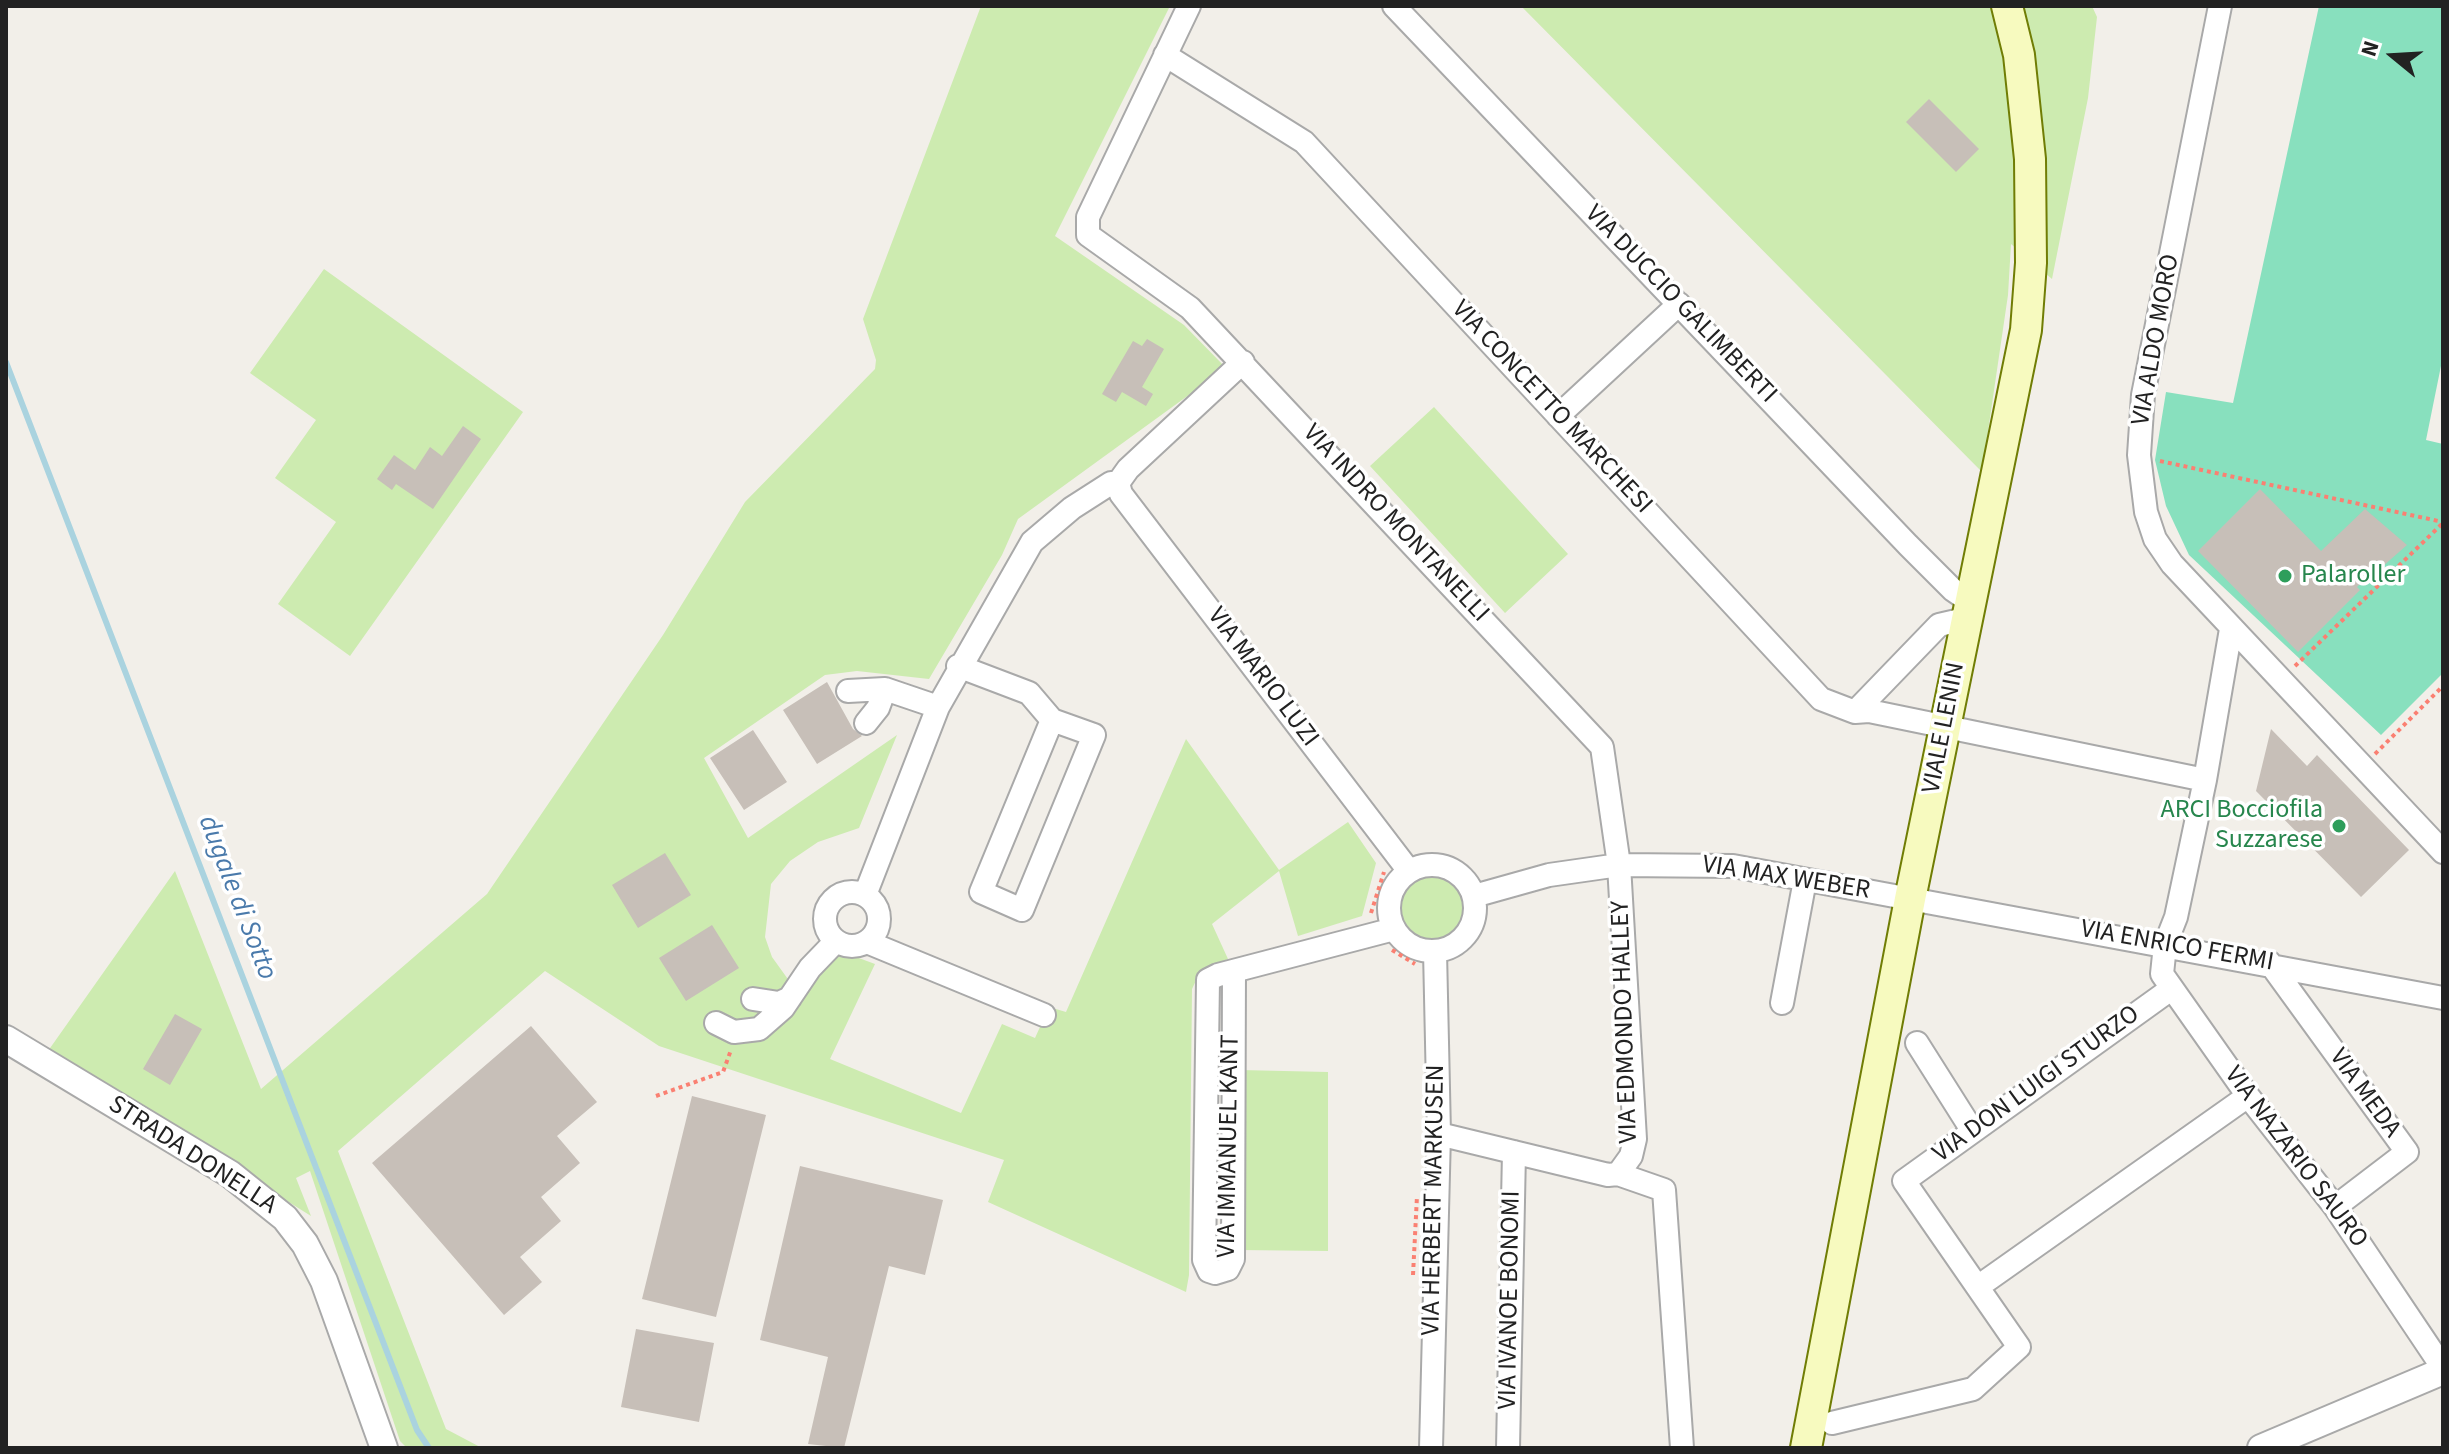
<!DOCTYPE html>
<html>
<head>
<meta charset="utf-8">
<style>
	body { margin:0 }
	#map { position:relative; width:2449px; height:1454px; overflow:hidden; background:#f2efe9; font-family:"Source Sans 3",sans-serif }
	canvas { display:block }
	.frame { position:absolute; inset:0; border:8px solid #222; pointer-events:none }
	.north { position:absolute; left:2353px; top:16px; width:80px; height:80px; -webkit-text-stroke:6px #fff; paint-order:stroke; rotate:288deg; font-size:22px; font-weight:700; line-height:32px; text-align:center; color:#222 }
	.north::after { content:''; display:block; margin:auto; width:28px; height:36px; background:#222; clip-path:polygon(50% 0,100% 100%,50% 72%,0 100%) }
</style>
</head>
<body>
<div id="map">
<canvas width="2449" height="1454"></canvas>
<div class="frame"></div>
<div class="north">N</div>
</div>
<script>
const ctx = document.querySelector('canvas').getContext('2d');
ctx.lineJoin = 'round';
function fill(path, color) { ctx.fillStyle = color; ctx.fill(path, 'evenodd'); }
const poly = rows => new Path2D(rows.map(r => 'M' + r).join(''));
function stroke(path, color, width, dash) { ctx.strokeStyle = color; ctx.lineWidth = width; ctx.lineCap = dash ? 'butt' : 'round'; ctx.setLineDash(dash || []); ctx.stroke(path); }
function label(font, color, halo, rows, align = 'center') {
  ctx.font = font + ' "Source Sans 3",sans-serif'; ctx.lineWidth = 7; ctx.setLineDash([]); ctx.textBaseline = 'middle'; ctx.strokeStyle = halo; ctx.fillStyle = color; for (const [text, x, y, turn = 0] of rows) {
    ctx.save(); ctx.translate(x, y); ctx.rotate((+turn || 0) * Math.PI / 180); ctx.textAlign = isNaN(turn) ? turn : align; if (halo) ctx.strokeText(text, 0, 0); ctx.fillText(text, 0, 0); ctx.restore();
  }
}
fill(poly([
	[981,6,1170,6,1055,236,1184,325,1226,368,1018,519,1002,555,929,679,857,671,825,675,704,758,748,838,897,735,859,828,818,842,790,861,771,884,765,937,772,957,790,982,821,944,875,964,830,1059,961,1113,1002,1024,1035,1038,1049,1007,1066,1012,1186,739,1279,870,1348,822,1376,863,1362,916,1298,936,1279,871,1212,924,1228,959,1200,972,1192,989,1189,1275,1186,1292,988,1202,1004,1160,659,1046,545,971,338,1151,446,1429,482,1448,407,1448,400,1441,310,1171,296,1178,311,1216,48,1051,175,871,261,1089,487,894,663,635,745,502,875,369,876,360,863,319],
	[1521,6,2092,6,2097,17,2088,98,2052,279,2011,244,2008,295,1982,472],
	[324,269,523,412,350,656,278,604,336,522,275,478,316,420,250,373],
	[1434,407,1568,554,1505,613,1370,466],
	'1395 906a37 37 0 1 1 74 0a37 37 0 1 1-74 0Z',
	[1240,1070,1328,1072,1328,1251,1238,1250]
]), '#cdebb0');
fill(poly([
	[2319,6,2443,6,2443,356,2426,440,2443,444,2443,673,2381,735,2189,555,2166,506,2155,460,2166,392,2233,403]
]), '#88e0be');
stroke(poly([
	[6,362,417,1430,429,1448]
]), '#aad3df', 6);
fill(poly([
	[1929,99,1979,149,1956,172,1906,122],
	[1147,339,1164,349,1142,387,1153,394,1146,406,1122,392,1116,402,1102,394,1133,341,1142,346],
	[463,426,481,439,433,509,396,484,392,490,377,479,394,455,415,470,430,447,442,456],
	[2260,489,2321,551,2365,509,2407,545,2382,567,2380,564,2357,587,2360,590,2298,652,2198,551],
	[827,682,853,729,862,736,817,764,783,710],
	[2271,729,2307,766,2317,755,2409,850,2361,897,2256,791],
	[753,730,787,782,744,810,710,758],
	[665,853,691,895,638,928,612,885],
	[712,925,739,968,686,1001,659,958],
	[175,1014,202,1029,170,1085,143,1069],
	[531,1026,597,1102,557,1136,580,1163,541,1197,561,1221,520,1257,542,1282,504,1315,372,1163],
	[692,1096,766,1115,716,1317,642,1299],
	[800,1166,943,1200,925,1275,889,1266,844,1448,808,1444,828,1357,760,1340],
	[636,1329,714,1343,699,1422,621,1407]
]), '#c7bfb8');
const minor = poly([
	[1189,6,1088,217,1088,235,1190,308,1602,747,1619,865,1635,1139,1631,1156,1618,1174],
	[1394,6,1908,545,1953,590,1969,601],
	[2220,6,2143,395,2139,455,2146,512,2155,539,2172,564,2443,852],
	[1165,55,1304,142,1821,699,1855,712,1869,711,2205,780],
	[1558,416,1679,304],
	[1118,483,1121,494,1409,871],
	[2231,629,2205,780,2176,917,2165,945,2162,974,2248,1096,2335,1207,2443,1368],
	[958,666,1029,693,1052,720,1094,735,1022,910,981,892,1052,720],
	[848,691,885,689,938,707],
	[1855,712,1939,625,1965,619],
	[866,723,878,708,885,689],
	'1389 908a43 43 0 1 1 86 0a43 43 0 1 1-86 0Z',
	'825 919a27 27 0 1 1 54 0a27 27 0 1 1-54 0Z',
	[865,895,938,707,1032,542,1072,508,1111,483,1118,483,1128,469,1243,362],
	[1474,896,1549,875,1619,865,1733,866,2443,998],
	[867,942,1044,1015],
	[2269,962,2407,1152,2335,1207],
	[1234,972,1233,1259,1228,1269,1215,1273,1209,1271,1204,1260,1208,980,1218,975,1394,929],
	[753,999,779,1003,790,998],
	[1782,1003,1805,880],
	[716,1023,734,1032,759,1029,783,1008,810,968,836,941],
	[1917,1043,1972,1130],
	[1439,1134,1608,1175,1618,1174,1664,1190,1682,1448],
	[1979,1286,2248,1096],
	[1832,1423,1973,1389,2019,1347,1904,1181,2171,989],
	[1431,1448,1439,1134,1435,951],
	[1508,1448,1514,1152]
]);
const tertiary = poly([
	[6,1039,230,1174,285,1218,305,1244,324,1281,384,1448],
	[2261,1448,2443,1371]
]);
const secondary = poly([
	[1806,1448,1910,899,2026,330,2031,263,2030,159,2019,55,2007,6]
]);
stroke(minor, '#a9a9a9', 26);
stroke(tertiary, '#a9a9a9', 30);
stroke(secondary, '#707d05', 34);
stroke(poly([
	[2160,461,2443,522],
	[2295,666,2443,523],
	[2375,754,2443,686],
	[1371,913,1384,872],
	[1392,950,1415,964],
	[656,1096,723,1072,731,1050],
	[1413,1275,1417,1196]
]), '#fa8072', 4, [4, 4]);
stroke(minor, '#fff', 22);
stroke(tertiary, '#fff', 26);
stroke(secondary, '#f7fabf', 30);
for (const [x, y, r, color] of [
	[2285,576,8,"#2e9e5b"],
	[2339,826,8,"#2e9e5b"]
]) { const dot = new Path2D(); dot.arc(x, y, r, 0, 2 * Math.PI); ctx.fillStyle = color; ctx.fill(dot); stroke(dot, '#fff', 3); }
label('26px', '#222', '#fff', [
	["VIA DUCCIO GALIMBERTI",1680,305,46],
	["VIA ALDO MORO",2157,340,-80],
	["VIA CONCETTO MARCHESI",1551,408,47],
	["VIA INDRO MONTANELLI",1395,524,47],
	["VIA MARIO LUZI",1262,678,53],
	["VIALE LENIN",1945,728,-79],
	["VIA MAX WEBER",1786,879,9],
	["VIA ENRICO FERMI",2177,947,10],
	["VIA EDMONDO HALLEY",1626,1022,-92],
	["VIA DON LUIGI STURZO",2037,1085,-36],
	["VIA MEDA",2364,1094,54],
	["VIA IMMANUEL KANT",1230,1146,-89],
	["STRADA DONELLA",192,1156,33],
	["VIA NAZARIO SAURO",2295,1158,53],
	["VIA HERBERT MARKUSEN",1435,1200,-89],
	["VIA IVANOE BONOMI",1511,1300,-89]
]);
label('26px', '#27864d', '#fff', [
	["Palaroller",2301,576],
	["ARCI Bocciofila",2323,811,"right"],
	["Suzzarese",2323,841,"right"]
], 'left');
label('italic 28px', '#4a7aab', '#fff', [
	["dugale di Sotto",236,898,69]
]);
</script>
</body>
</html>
